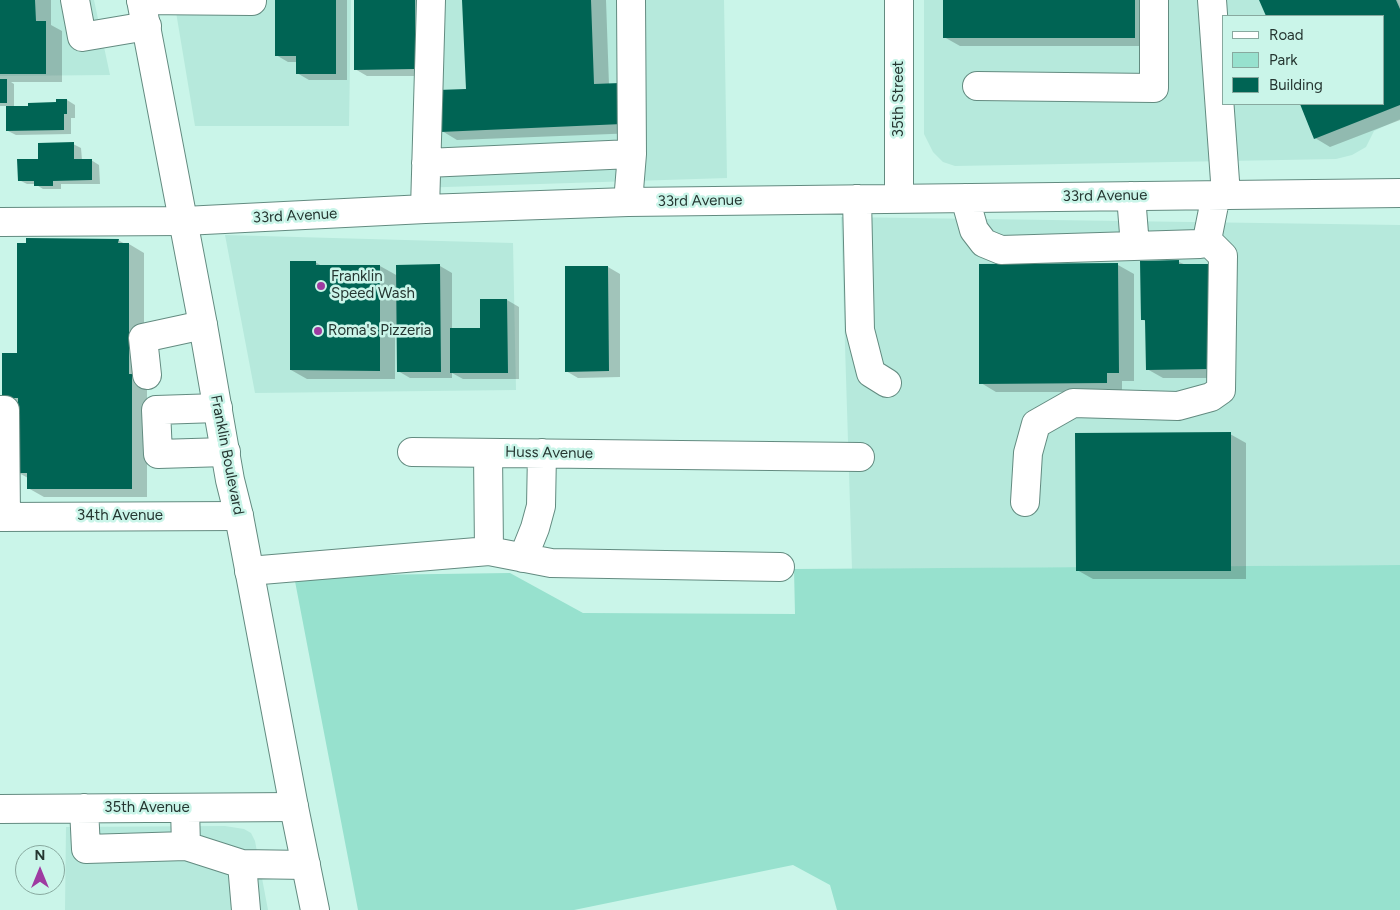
<!DOCTYPE html>
<html>
<head>
<meta charset="utf-8">
<style>
	body { margin:0 }
	#map { position:relative; width:1400px; height:910px; overflow:hidden; background:#caf5e9; font-family:Figtree,sans-serif }
	canvas { display:block }
	.legend { position:absolute; left:1222px; top:15px; width:162px; height:90px; box-sizing:border-box; background:#caf5e9; border:1px solid #88a99f; margin:0; padding:6px 9px; list-style:none; font-size:15px; color:#253631 }
	.legend li { display:flex; align-items:center; gap:10px; height:25px }
	.legend b { width:25px; border:1px solid #88a99f }
	.north { position:absolute; left:15px; top:845px; width:50px; height:50px; box-sizing:border-box; background:#caf5e9; border:1px solid #88a99f; border-radius:50%; rotate:0deg; font-size:14px; font-weight:700; line-height:20px; text-align:center; color:#253631 }
	.north::after { content:''; display:block; margin:auto; width:18px; height:22px; background:#9e3ba1; clip-path:polygon(50% 0,100% 100%,50% 72%,0 100%) }
</style>
</head>
<body>
<div id="map">
<canvas width="1400" height="910"></canvas>
<ul class="legend">
<li><b style="height:6px;background:#fff"></b>Road</li>
<li><b style="height:14px;background:#97e1ce"></b>Park</li>
<li><b style="height:14px;background:#006454"></b>Building</li>
</ul>
<div class="north">N</div>
</div>
<script>
const ctx = document.querySelector('canvas').getContext('2d');
ctx.lineJoin = 'round';
function fill(path, color) { ctx.fillStyle = color; ctx.fill(path, 'evenodd'); }
const poly = rows => new Path2D(rows.map(r => 'M' + r).join(''));
function stroke(path, color, width, dash) { ctx.strokeStyle = color; ctx.lineWidth = width; ctx.lineCap = dash ? 'butt' : 'round'; ctx.setLineDash(dash || []); ctx.stroke(path); }
function label(font, color, halo, rows, align = 'center') {
  ctx.font = font + ' Figtree,sans-serif'; ctx.lineWidth = 5; ctx.setLineDash([]); ctx.textBaseline = 'middle'; ctx.strokeStyle = halo; ctx.fillStyle = color; for (const [text, x, y, turn = 0] of rows) {
    ctx.save(); ctx.translate(x, y); ctx.rotate((+turn || 0) * Math.PI / 180); ctx.textAlign = isNaN(turn) ? turn : align; if (halo) ctx.strokeText(text, 0, 0); ctx.fillText(text, 0, 0); ctx.restore();
  }
}
fill(poly([
	[0,0,94,0,110,75,0,76],
	[174,0,351,0,349,126,195,126],
	[415,0,724,0,727,178,415,188],
	[924,0,1397,0,1400,6,1400,119,1374,131,1366,147,1352,155,1336,159,955,166,943,162,933,152,924,134],
	[1224,16,1384,16,1384,104,1224,104],
	[841,217,1400,225,1400,565,852,569],
	[225,235,513,243,516,390,255,393],
	[225,826,244,829,251,833,255,841,268,910,65,910,66,827]
]), '#b6e9dc');
fill(poly([
	[1400,565,1400,910,837,910,830,885,793,865,574,910,358,910,294,576,510,573,583,613,795,614,794,569]
]), '#97e1ce');
fill(poly([
	[0,0,51,0,51,25,62,31,62,82,11,82,14,84,14,108,57,103,67,100,75,105,75,118,71,118,71,134,16,135,8,131,7,106,0,106],
	[276,0,347,0,347,80,309,80,297,73,297,62,288,62,276,55],
	[355,0,427,0,427,76,367,76,355,69],
	[463,0,606,0,609,85,637,133,457,140,442,131,467,90],
	[944,0,1150,0,1150,46,960,46,944,37],
	[1261,0,1400,0,1400,120,1330,147,1315,138,1301,104,1384,104,1384,16,1267,16],
	[73,144,81,148,82,160,91,160,99,165,100,184,61,184,61,189,43,189,35,184,27,184,19,180,39,160],
	[118,240,125,244,129,244,144,253,144,383,147,385,147,497,44,497,28,488,28,478,19,473,19,406,3,397,18,354],
	[315,262,322,266,380,266,398,276,398,266,440,266,452,273,452,329,481,329,507,300,519,307,519,379,463,379,452,373,452,378,410,378,398,371,398,326,395,326,395,379,307,379,291,370],
	[1141,262,1179,262,1186,265,1226,378,1163,378,1147,369,1147,322,1142,319],
	[1118,265,1134,274,1134,381,1122,381,1122,392,996,392,981,383],
	[608,267,620,274,620,377,578,378,566,371],
	[1230,434,1246,443,1246,579,1093,579,1077,570]
]), '#0003');
fill(poly([
	[0,0,35,0,36,21,46,21,46,74,0,74],
	[275,0,336,0,336,74,296,74,296,56,275,56],
	[354,0,415,0,415,69,354,70],
	[462,0,591,0,594,84,620,83,622,124,440,132,438,90,466,89],
	[943,0,1135,0,1135,38,943,38],
	[1259,0,1396,0,1400,9,1400,105,1314,139,1300,104,1384,104,1384,16,1266,16],
	[0,79,7,79,7,103,0,103],
	[56,99,67,99,67,114,64,114,64,130,6,131,6,106,28,106,28,103,56,102],
	[74,142,74,159,92,159,92,180,53,181,53,186,34,186,34,181,18,181,17,159,38,159,38,143],
	[26,238,119,239,118,243,129,243,129,374,132,374,132,489,27,489,27,473,18,473,18,398,2,398,2,353,17,353,17,243,26,243],
	[1179,260,1179,264,1210,264,1211,369,1146,370,1145,320,1141,320,1140,261],
	[290,261,316,261,316,265,380,265,380,371,290,370],
	[1118,263,1119,373,1107,373,1107,383,979,384,979,264],
	[440,264,441,372,397,372,396,265],
	[565,266,608,266,609,371,565,372],
	[480,299,507,299,508,373,450,373,450,328,480,328],
	[1231,432,1231,571,1076,571,1075,433]
]), '#006454');
const minor = poly([
	[75,0,82,37,147,26],
	[141,0,252,1],
	[1212,0,1226,195],
	[977,86,1154,88,1154,0],
	[426,163,632,154],
	[1131,196,1135,246],
	[965,198,974,230,984,243,1001,250,1200,244,1207,240,1216,195],
	[857,199,860,330,871,373,887,383],
	[899,199,899,0],
	[628,202,632,154,631,0],
	[425,209,431,0],
	[0,222,184,221,425,209,628,202,1400,193],
	[147,375,143,338,203,325],
	[218,408,156,410,158,454,226,452],
	[0,410,5,410,6,517],
	[412,452,860,457],
	[1025,502,1028,453,1036,424,1073,403,1178,406,1211,397,1221,390,1223,256,1207,240],
	[0,517,239,516],
	[489,551,551,563,780,567],
	[523,558,535,528,541,506,542,453],
	[249,571,489,551,488,453],
	[84,808,86,849,186,846,185,808],
	[0,809,294,807],
	[186,846,242,864,246,910],
	[242,864,306,865]
]);
const major = poly([
	[141,0,203,325,230,480,239,516,294,807,315,910]
]);
stroke(minor, '#638b80', 30);
stroke(major, '#638b80', 30);
stroke(minor, '#fff', 28);
stroke(major, '#fff', 28);
for (const [x, y, r, color] of [
	[321,286,5,"#9e3ba1"],
	[318,331,5,"#9e3ba1"]
]) { const dot = new Path2D(); dot.arc(x, y, r, 0, 2 * Math.PI); ctx.fillStyle = color; ctx.fill(dot); stroke(dot, '#caf5e9', 2); }
label('15px', '#253631', '#caf5e9', [
	["35th Street",899,99,-90],
	["33rd Avenue",1105,196,-1],
	["33rd Avenue",700,201,-1],
	["33rd Avenue",295,216,-3],
	["Huss Avenue",549,453,1],
	["Franklin Boulevard",227,455,79],
	["34th Avenue",120,516],
	["35th Avenue",147,808]
]);
label('15px', '#253631', '#caf5e9', [
	["Franklin",331,277],
	["Speed Wash",331,294],
	["Roma's Pizzeria",328,331]
], 'left');
</script>
</body>
</html>
